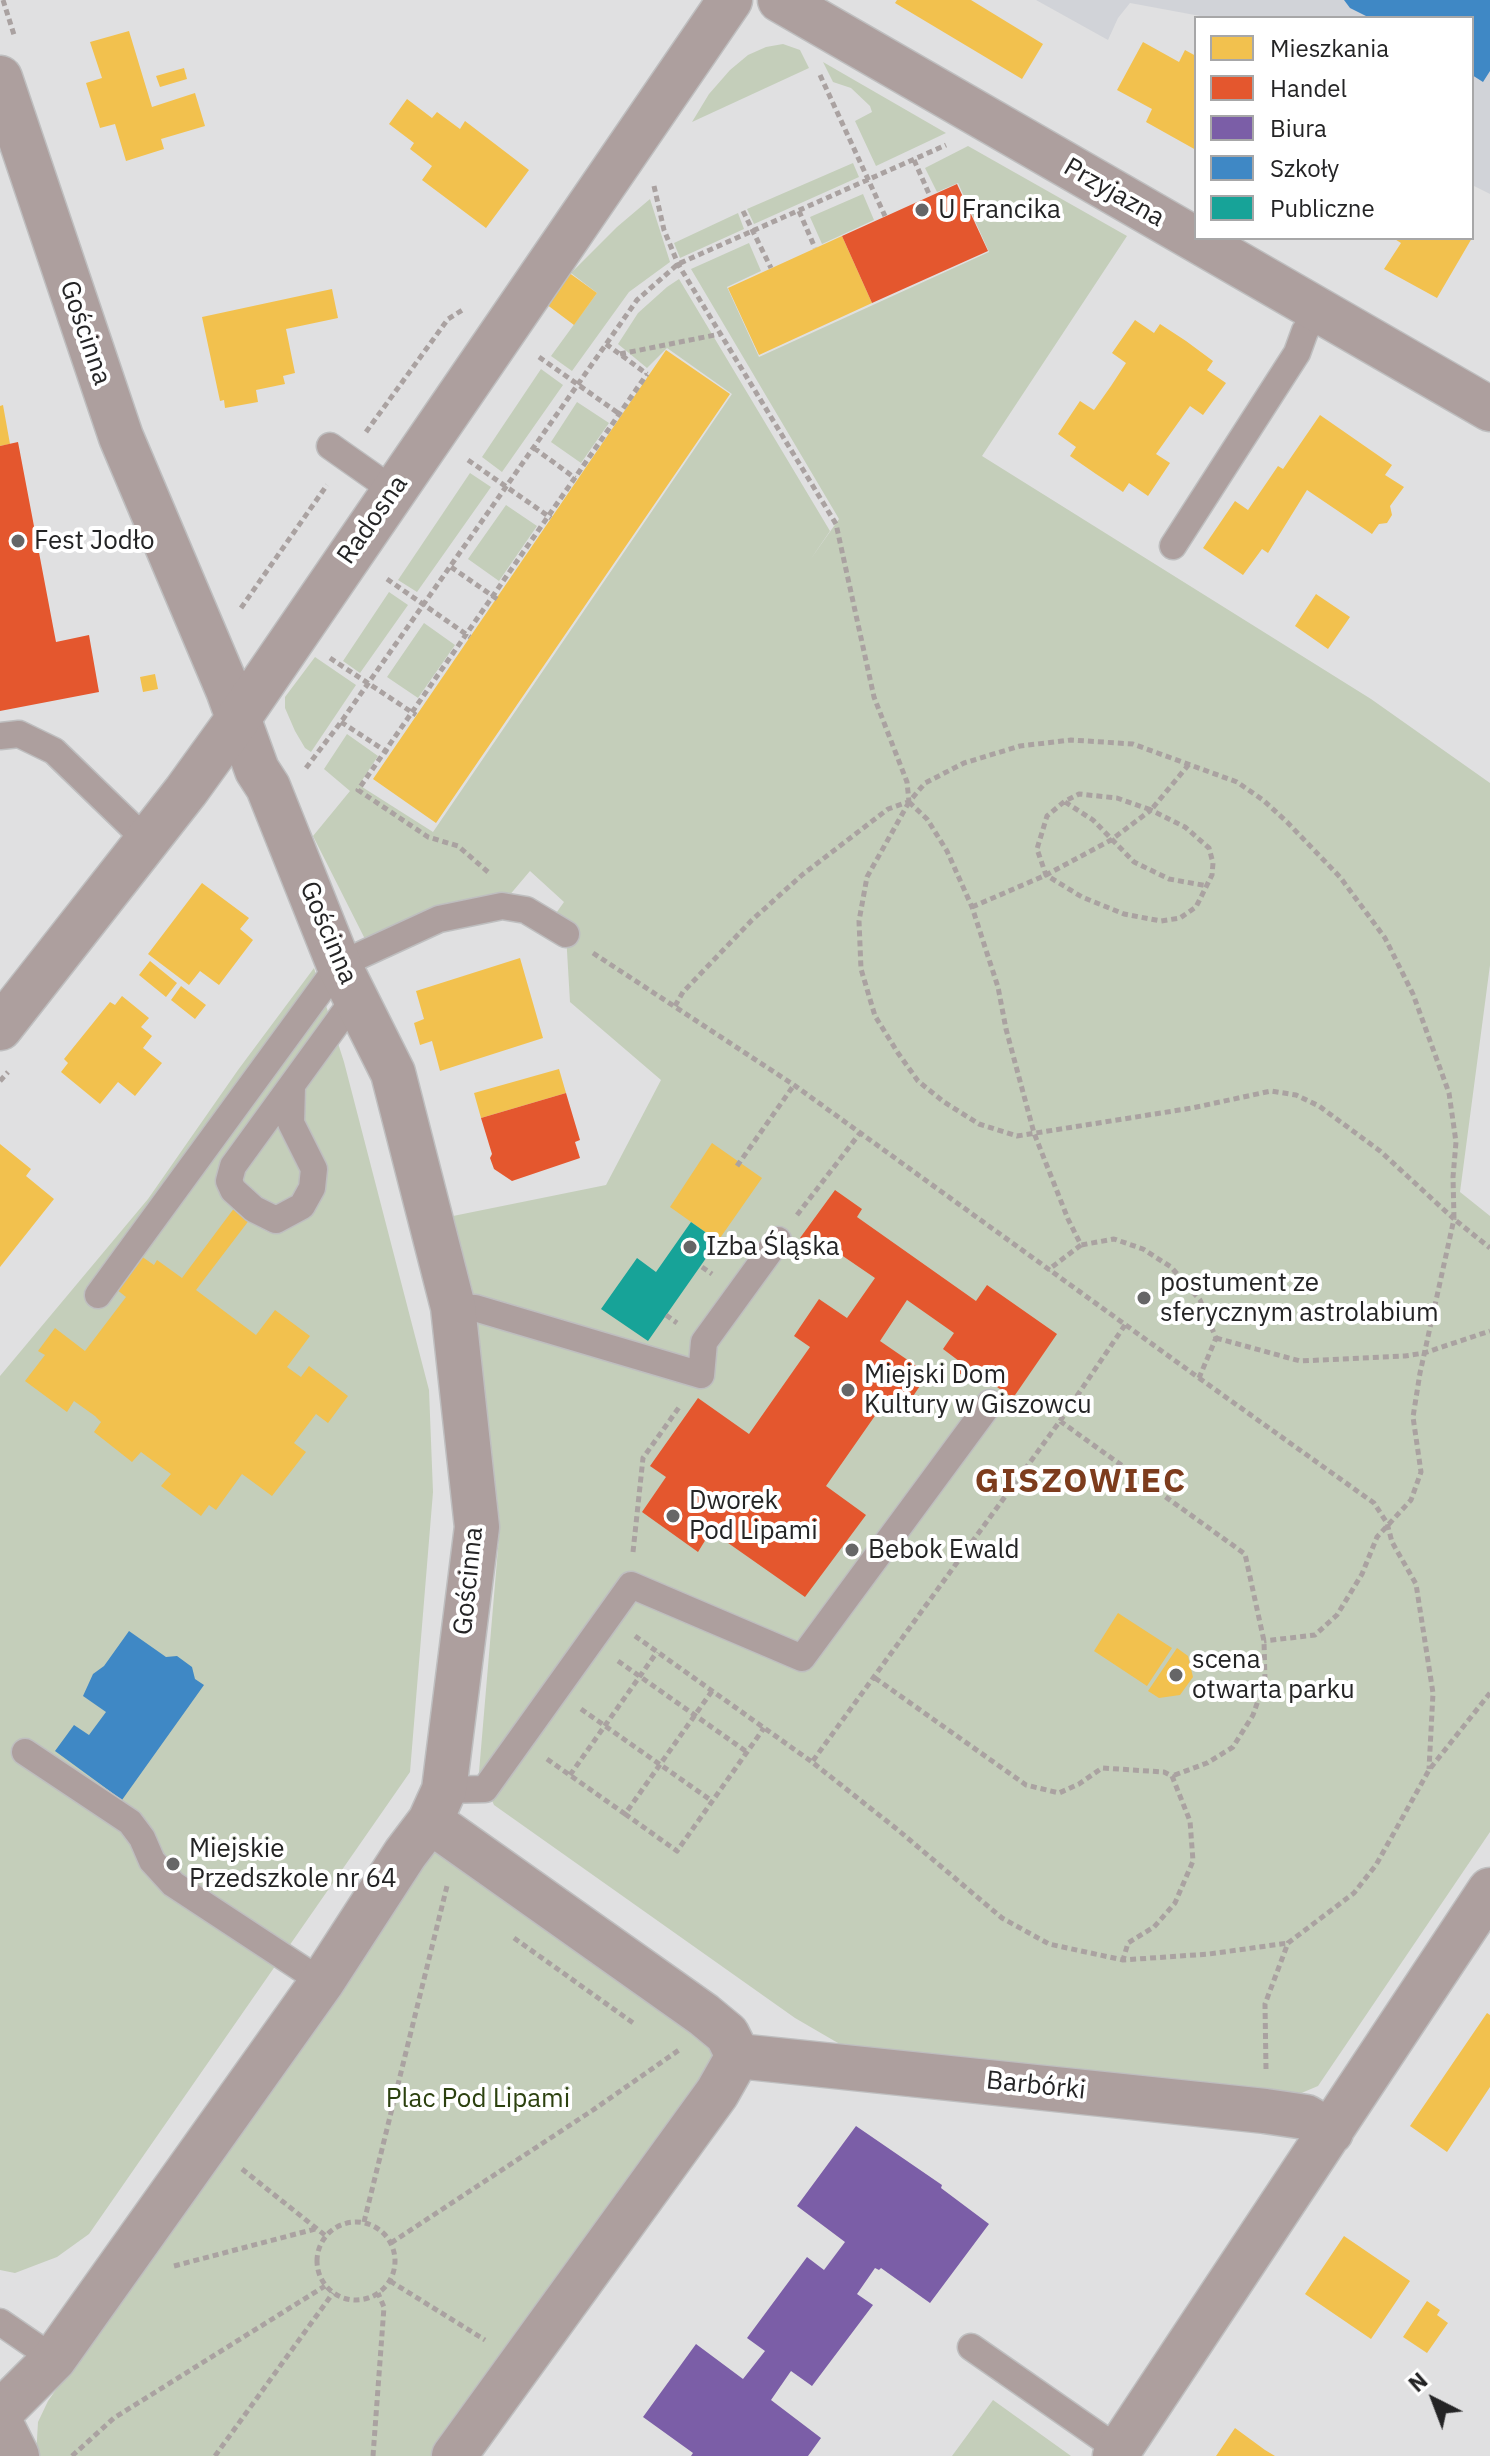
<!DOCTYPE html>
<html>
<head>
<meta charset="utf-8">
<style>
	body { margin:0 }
	#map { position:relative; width:1490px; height:2456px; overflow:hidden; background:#e0e0e1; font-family:"IBM Plex Sans",sans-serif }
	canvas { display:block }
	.legend { position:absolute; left:1194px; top:16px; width:280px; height:224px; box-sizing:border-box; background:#fff; border:2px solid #a7a7a8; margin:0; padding:10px 14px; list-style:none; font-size:24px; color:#242425 }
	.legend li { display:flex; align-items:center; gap:16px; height:40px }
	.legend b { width:40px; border:2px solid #a7a7a8 }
	.north { position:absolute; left:1394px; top:2360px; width:80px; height:80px; -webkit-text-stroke:6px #fff; paint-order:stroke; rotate:318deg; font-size:22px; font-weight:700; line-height:32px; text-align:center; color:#242425 }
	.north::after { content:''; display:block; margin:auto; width:28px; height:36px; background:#242425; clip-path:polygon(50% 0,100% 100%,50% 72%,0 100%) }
</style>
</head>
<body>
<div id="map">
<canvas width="1490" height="2456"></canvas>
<ul class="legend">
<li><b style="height:22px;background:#f2c14e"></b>Mieszkania</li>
<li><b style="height:22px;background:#e4572e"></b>Handel</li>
<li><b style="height:22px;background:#7b5ea7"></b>Biura</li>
<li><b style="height:22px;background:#3f88c5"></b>Szkoły</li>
<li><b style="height:22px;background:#17a398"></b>Publiczne</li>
</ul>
<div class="north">N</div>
</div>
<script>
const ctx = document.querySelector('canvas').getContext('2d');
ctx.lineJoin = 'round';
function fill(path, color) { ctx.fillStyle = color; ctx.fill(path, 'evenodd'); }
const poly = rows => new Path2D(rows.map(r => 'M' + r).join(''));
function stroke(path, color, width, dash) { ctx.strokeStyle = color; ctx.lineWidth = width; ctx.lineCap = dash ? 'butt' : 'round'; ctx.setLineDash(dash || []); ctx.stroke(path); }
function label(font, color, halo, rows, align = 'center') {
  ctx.font = font + ' "IBM Plex Sans",sans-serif'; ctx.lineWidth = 8; ctx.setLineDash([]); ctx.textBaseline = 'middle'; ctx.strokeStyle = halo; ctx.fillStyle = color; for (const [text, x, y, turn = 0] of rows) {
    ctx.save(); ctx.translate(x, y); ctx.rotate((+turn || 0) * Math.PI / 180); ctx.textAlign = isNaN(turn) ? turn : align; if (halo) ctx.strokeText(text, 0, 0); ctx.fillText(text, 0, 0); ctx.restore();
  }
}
fill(poly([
	[1036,0,1490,0,1490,194,1472,185,1472,18,1211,18,1130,3,1118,18,1108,40]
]), '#d1d3d8');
fill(poly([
	[783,44,800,50,809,68,692,122,709,94,730,70,748,55,766,47],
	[823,62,946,133,876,166,855,121,872,112,870,106,851,88,833,82],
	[968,146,1127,236,982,456,1371,699,1490,783,1490,965,1460,1192,1490,1216,1490,1832,1318,2086,1292,2097,850,2050,795,2018,494,1805,479,1772,500,1525,475,1308,453,1216,606,1185,661,1080,570,1002,566,934,554,916,564,902,530,871,508,897,367,943,313,836,350,791,324,769,347,734,378,756,359,785,433,832,732,394,667,348,647,368,618,344,638,313,667,287,679,279,830,531,810,560,839,519,691,269,749,243,761,271,727,287,759,357,989,252,958,183,937,192,925,168],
	[853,163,859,177,754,224,747,209],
	[863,194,874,220,822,244,810,217],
	[650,199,670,262,629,292,572,371,551,356,597,293,571,273,617,227],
	[738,213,744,229,680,258,674,243],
	[541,369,563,385,502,472,482,457],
	[577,402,609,423,581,463,551,442],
	[470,473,491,487,417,592,398,580],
	[506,505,537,526,499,581,468,559],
	[389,592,408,605,360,673,343,661],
	[424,623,455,645,418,698,387,677],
	[315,657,356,685,311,752,305,748,295,731,285,708,285,697],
	[314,968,344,1062,429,1390,433,1492,410,1772,89,2234,57,2257,15,2273,0,2270,0,1376,148,1199,238,1070],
	[435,1845,704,2036,712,2050,716,2066,439,2456,36,2456,38,2422,48,2401],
	[993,2400,1071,2456,952,2456]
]), '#c4ceba');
fill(poly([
	[897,0,971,0,1043,44,1022,79,895,3],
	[129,31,152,107,195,93,205,126,161,139,164,149,126,161,115,124,100,128,86,83,102,78,90,42],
	[1143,42,1179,62,1185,50,1196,56,1196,150,1146,122,1152,109,1117,90],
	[184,68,187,79,160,87,156,76],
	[407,99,432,118,437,112,460,129,465,121,529,170,486,228,422,180,432,166,410,149,414,143,389,124],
	[842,236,872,303,759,355,728,288],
	[1393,238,1472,238,1437,298,1384,269,1401,243],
	[568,272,597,293,574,325,546,304],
	[332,289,338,318,286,329,295,373,283,376,285,384,256,390,258,402,225,408,224,400,220,401,202,317],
	[1135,320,1154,333,1160,324,1186,341,1213,361,1207,370,1226,383,1203,415,1190,406,1156,454,1170,463,1148,496,1129,483,1123,492,1096,474,1070,456,1076,447,1058,434,1080,401,1094,410,1111,386,1126,363,1112,353],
	[666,350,730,394,436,823,373,779],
	[3,405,10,444,0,446,0,406],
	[1320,415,1392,465,1385,475,1404,487,1390,506,1392,515,1387,523,1379,524,1372,534,1307,490,1268,553,1262,549,1243,575,1203,548,1235,501,1248,510,1278,466,1283,469],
	[1316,594,1350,617,1328,649,1295,626],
	[155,674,158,689,143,692,140,677],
	[202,883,249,918,240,929,253,940,219,985,200,971,189,985,148,954],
	[520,958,543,1038,440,1071,432,1041,420,1045,414,1023,424,1019,416,991],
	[150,961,177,983,166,997,139,975],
	[181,986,206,1005,195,1019,171,1000],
	[122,996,149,1018,141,1027,152,1036,143,1048,162,1063,135,1096,118,1082,100,1104,61,1072,68,1063,64,1059,110,1002,115,1005],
	[559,1069,566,1093,481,1118,474,1093],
	[712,1143,762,1178,718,1241,670,1207],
	[0,1144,31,1169,26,1176,54,1199,0,1267],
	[235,1207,250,1219,196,1290,256,1335,275,1310,310,1336,287,1367,301,1377,309,1366,348,1396,328,1423,316,1414,294,1443,306,1452,272,1496,242,1474,216,1510,209,1505,201,1516,161,1486,171,1474,164,1469,141,1452,132,1462,94,1432,101,1422,95,1416,74,1401,67,1412,25,1381,45,1355,38,1351,55,1328,85,1351,126,1297,116,1289,141,1256,154,1265,157,1260,182,1278],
	[1118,1613,1172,1648,1147,1686,1094,1651],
	[1177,1648,1188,1656,1193,1677,1180,1695,1159,1698,1148,1691],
	[1487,2013,1490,2015,1490,2087,1447,2152,1410,2126],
	[1344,2236,1410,2281,1371,2339,1305,2294],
	[1427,2301,1440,2310,1437,2315,1448,2323,1427,2353,1403,2337],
	[1235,2428,1265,2450,1275,2456,1216,2456]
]), '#f2c14e');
fill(poly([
	[957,184,988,251,872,303,842,236],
	[18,442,56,642,89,635,99,692,0,711,0,446],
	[566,1093,580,1140,575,1142,580,1158,512,1181,494,1169,490,1158,492,1154,481,1118],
	[835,1190,862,1209,857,1217,976,1301,987,1285,1057,1334,1013,1398,978,1374,972,1383,958,1372,963,1364,943,1349,954,1333,907,1300,880,1341,928,1374,903,1411,886,1400,826,1486,866,1515,805,1597,711,1531,698,1552,642,1512,666,1477,650,1466,698,1398,749,1434,810,1347,794,1336,819,1299,847,1318,875,1278,834,1250,828,1258,800,1238]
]), '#e4572e');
fill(poly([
	[856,2126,942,2185,941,2188,989,2224,930,2303,881,2268,879,2270,875,2268,857,2294,873,2305,812,2386,791,2371,771,2400,821,2438,808,2456,691,2456,693,2453,643,2417,696,2344,743,2379,765,2351,747,2338,807,2257,824,2270,845,2242,797,2206]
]), '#7b5ea7');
fill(poly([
	[1344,0,1490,0,1490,71,1483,82,1472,75,1472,18,1370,18,1350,8],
	[129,1631,166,1657,177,1656,192,1667,195,1679,204,1685,122,1800,55,1751,74,1725,89,1735,106,1712,83,1696,93,1674,104,1666]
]), '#3f88c5');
fill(poly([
	[691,1222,718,1241,648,1341,601,1309,637,1258,656,1272]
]), '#17a398');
const service = poly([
	[330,446,394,491],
	[1173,546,1297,353,1305,331,1319,310],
	[0,736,19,734,54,751,147,841],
	[292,1086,291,1123,314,1169,312,1188,302,1206,276,1220,254,1209,233,1190,229,1181,233,1166,355,998],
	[98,1295,339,965,439,919,502,906,526,910,566,934],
	[453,1307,475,1308,701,1375,704,1342,778,1240],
	[25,1752,130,1822,142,1838,152,1861,173,1884,322,1982],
	[444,1790,485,1789,631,1585,802,1658,990,1403],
	[0,2322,54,2359],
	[971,2347,1119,2450]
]);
const minor = poly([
	[0,78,121,437,228,690,257,770,268,787,339,965,393,1073,453,1307,477,1527,444,1790,430,1821,405,1854,322,1982,54,2359,0,2413],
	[430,1821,704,2015,727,2034,738,2056,717,2093,454,2456],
	[738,2056,1265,2111,1306,2117,1331,2132],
	[0,2422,17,2456],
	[1115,2456,1490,1890]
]);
const tertiary = poly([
	[780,0,1490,409],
	[0,1028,186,791,238,719,730,0]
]);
stroke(service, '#bebebf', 29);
stroke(minor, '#bebebf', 47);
stroke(tertiary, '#bebebf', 47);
stroke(poly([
	[3,0,15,38],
	[820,75,885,216],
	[914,160,930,196],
	[654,186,664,230,678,264,836,524,874,697,907,782,909,802,925,783,964,763,1020,746,1071,740,1133,744,1237,782,1263,800,1287,822,1340,877,1385,938,1413,994,1449,1093,1456,1142,1453,1177,1454,1219,1490,1248],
	[743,211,771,268],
	[799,211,815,248],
	[606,344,647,374],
	[620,354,720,334],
	[539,357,621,415],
	[366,432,448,319,464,309],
	[534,448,575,478],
	[468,460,551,518],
	[451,567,497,599],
	[387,579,470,637],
	[241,608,327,485],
	[330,658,416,715],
	[341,722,390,754],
	[306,768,341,722,637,300,678,264,946,145],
	[909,802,867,877,859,921,861,969,875,1016,898,1053,918,1081,944,1102,979,1124,1017,1136,1192,1108,1271,1091,1296,1095,1319,1106,1380,1151,1454,1219,1420,1373,1413,1417,1421,1472,1411,1500,1377,1537,1362,1574,1337,1615,1315,1635,1264,1641],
	[909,802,927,819,947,851,972,907,998,987,1006,1029,1034,1133,1068,1219,1081,1245,1048,1270],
	[1065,802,1093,820,1134,862,1169,879,1208,886],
	[488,872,458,846,428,837,358,790,647,374],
	[972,907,1046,875,1111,840,1151,810,1185,827,1209,848,1213,863,1212,875,1196,907,1180,918,1161,921,1124,914,1082,897,1046,875,1037,849,1047,816,1065,801,1079,794,1117,798,1151,810,1190,763],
	[593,953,794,1085,1199,1378,1216,1338,1200,1300,1171,1267,1143,1249,1114,1239,1081,1245],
	[675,1006,683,992,752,920,802,875,888,809,908,802],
	[0,1081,8,1072],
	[737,1166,794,1085],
	[797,1215,860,1133],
	[702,1267,712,1274],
	[666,1315,677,1323],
	[1125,1325,1060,1421,812,1762,898,1830,1002,1918,1049,1944,1123,1960,1209,1954,1288,1943],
	[1216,1338,1300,1361,1405,1356,1424,1353,1490,1331],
	[1199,1378,1374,1503,1387,1523,1392,1542,1416,1584,1433,1693,1429,1769],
	[1060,1421,1245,1554,1264,1641,1265,1681,1253,1715,1233,1747,1207,1763,1172,1776],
	[633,1552,643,1458,680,1406],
	[635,1636,812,1762],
	[618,1661,747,1752],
	[875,1678,1026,1785,1059,1793,1079,1784,1102,1768,1164,1772,1172,1776,1190,1821,1193,1861,1175,1903,1154,1927,1128,1943,1123,1960],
	[581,1709,712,1801],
	[547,1759,625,1814,712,1691],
	[570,1775,657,1652],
	[625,1814,677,1851,764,1728],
	[514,1938,636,2025],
	[1266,2069,1265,2004,1288,1943,1354,1893,1376,1865,1429,1770,1490,1693],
	[242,2169,326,2236],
	[364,2222,447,1886],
	'317 2261a39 39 0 1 1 78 0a39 39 0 1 1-78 0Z',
	[391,2243,593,2110,679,2050],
	[174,2266,315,2229],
	[390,2281,485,2340],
	[72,2456,114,2418,325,2286],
	[215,2456,333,2293],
	[373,2456,384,2307,378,2293]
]), '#aaa2a1', 5, [6, 4]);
stroke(service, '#ad9f9e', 26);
stroke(minor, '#ad9f9e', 44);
stroke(tertiary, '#ad9f9e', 44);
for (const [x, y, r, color] of [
	[922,210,8,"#666667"],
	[18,541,8,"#666667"],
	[690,1247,8,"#666667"],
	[1144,1298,8,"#666667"],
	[848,1390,8,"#666667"],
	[673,1516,8,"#666667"],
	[852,1550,8,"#666667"],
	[1176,1675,8,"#666667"],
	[173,1864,8,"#666667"]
]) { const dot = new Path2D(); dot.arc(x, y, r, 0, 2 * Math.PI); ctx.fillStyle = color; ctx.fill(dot); stroke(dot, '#fff', 3); }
label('26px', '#242425', '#fff', [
	["Przyjazna",1114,193,30],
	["Gościnna",85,333,71],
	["Radosna",373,520,-55],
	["Gościnna",328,933,67],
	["Gościnna",469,1581,-84],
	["Barbórki",1036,2086,6]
]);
label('26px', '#242425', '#fff', [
	["U Francika",938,210],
	["Fest Jodło",34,541],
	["Izba Śląska",706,1247],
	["postument ze",1160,1283],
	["sferycznym astrolabium",1160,1313],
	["Miejski Dom",864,1375],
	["Kultury w Giszowcu",864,1405],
	["Dworek",689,1501],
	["Pod Lipami",689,1531],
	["Bebok Ewald",868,1550],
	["scena",1192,1660],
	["otwarta parku",1192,1690],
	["Miejskie",189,1849],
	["Przedszkole nr 64",189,1879]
], 'left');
label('26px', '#2c410f', '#fff', [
	["Plac Pod Lipami",478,2099]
]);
ctx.letterSpacing = '2px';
label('bold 34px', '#7d3c1d', '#fff', [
	["GISZOWIEC",1081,1482]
]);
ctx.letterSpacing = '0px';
</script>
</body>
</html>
